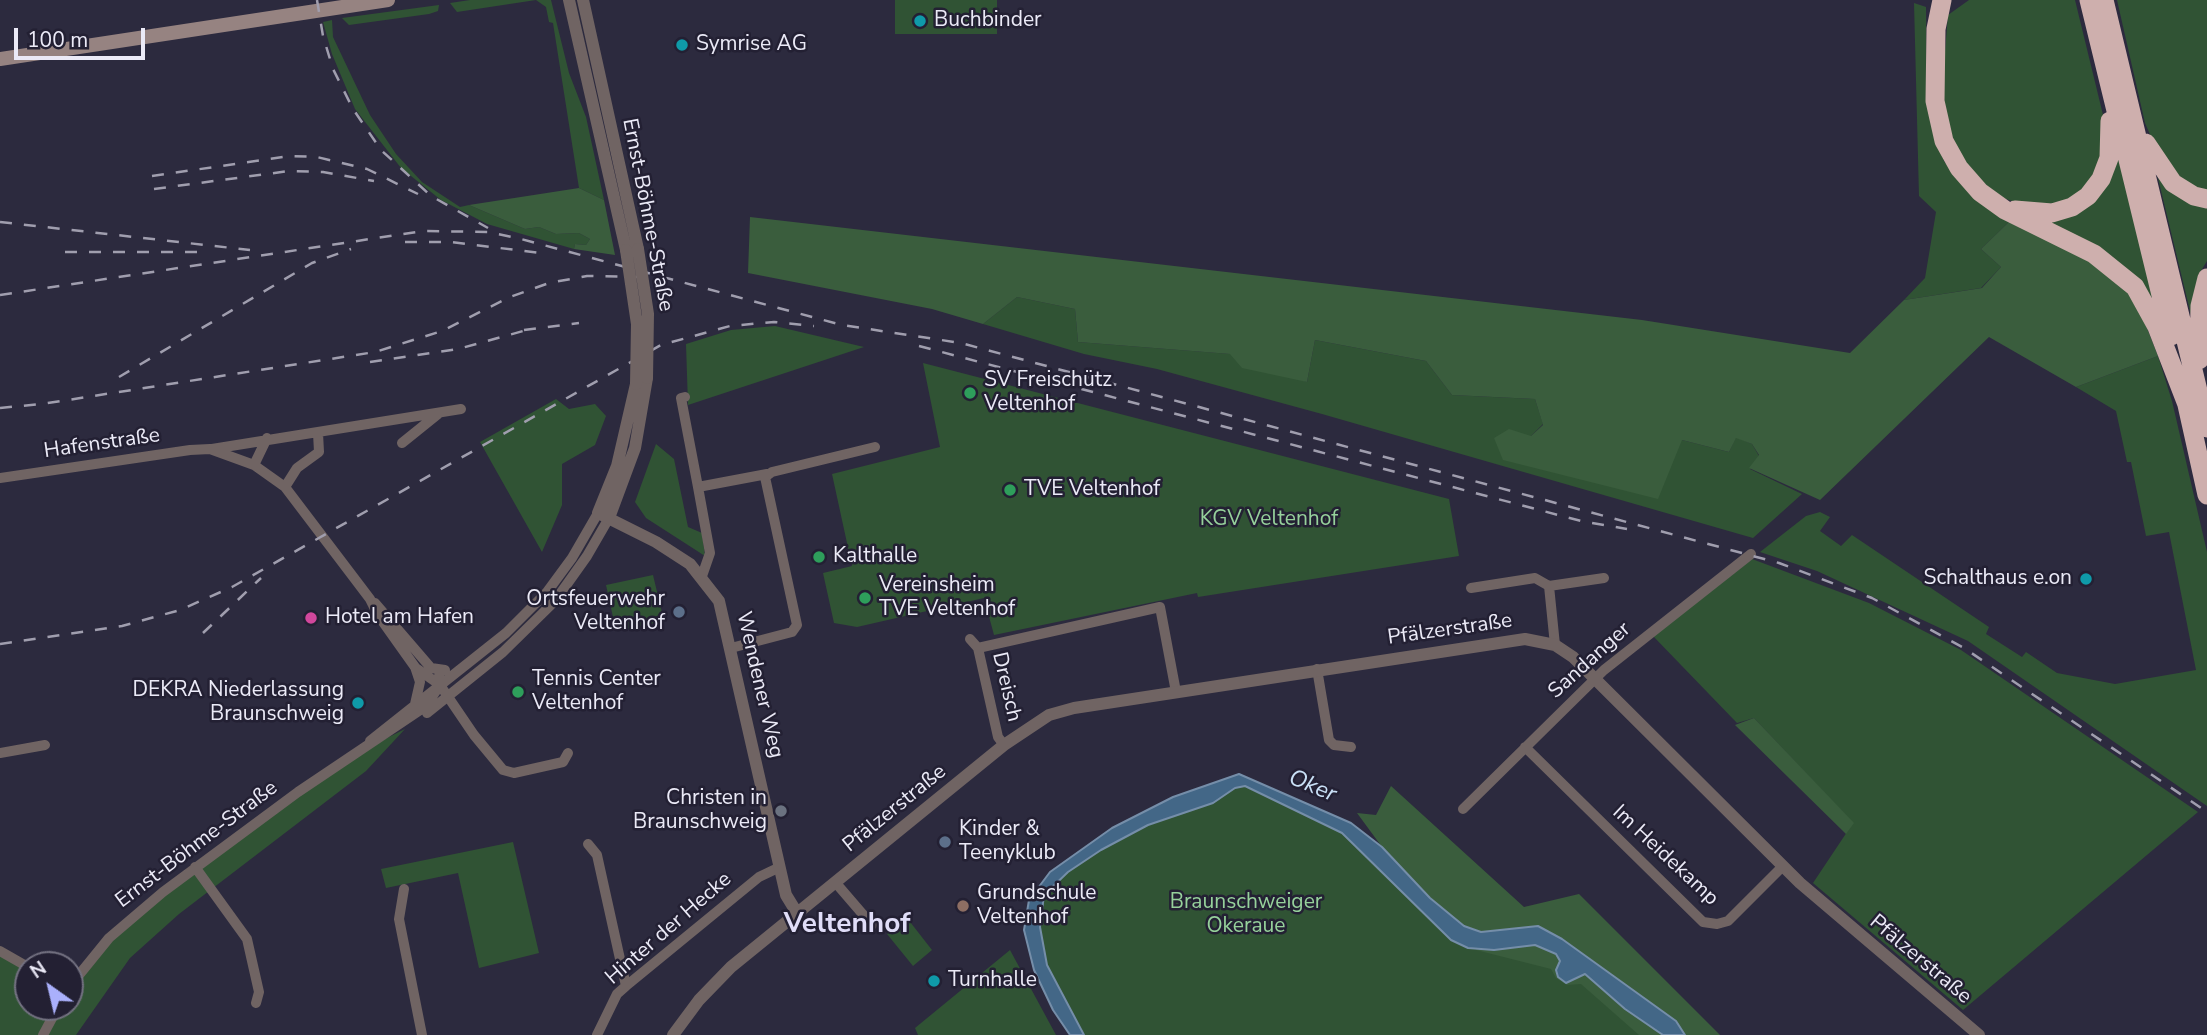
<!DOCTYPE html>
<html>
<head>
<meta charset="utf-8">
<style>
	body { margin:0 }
	#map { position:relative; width:2207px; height:1035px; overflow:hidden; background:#2c2a3e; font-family:"Nunito Sans",sans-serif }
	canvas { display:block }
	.north { position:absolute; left:14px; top:951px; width:70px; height:70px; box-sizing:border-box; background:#232033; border:2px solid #737181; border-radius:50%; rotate:326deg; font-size:19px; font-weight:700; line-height:28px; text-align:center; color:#ebeaf7 }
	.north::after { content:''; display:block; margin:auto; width:24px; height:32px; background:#aab0fc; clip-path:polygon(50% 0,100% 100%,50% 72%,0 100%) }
	.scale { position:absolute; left:14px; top:28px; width:131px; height:32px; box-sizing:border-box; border:4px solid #ebeaf7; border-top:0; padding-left:9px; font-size:21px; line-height:24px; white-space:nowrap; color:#ebeaf7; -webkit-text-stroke:5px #232033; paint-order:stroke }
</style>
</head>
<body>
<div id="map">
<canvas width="2207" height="1035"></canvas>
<div class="north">N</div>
<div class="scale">100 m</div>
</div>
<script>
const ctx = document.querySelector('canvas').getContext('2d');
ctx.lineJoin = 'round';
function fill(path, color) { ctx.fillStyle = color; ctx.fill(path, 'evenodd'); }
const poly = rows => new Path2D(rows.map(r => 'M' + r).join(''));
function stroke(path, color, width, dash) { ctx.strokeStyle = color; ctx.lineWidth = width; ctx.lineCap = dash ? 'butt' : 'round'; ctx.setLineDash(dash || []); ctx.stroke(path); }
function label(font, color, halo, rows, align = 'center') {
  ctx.font = font + ' "Nunito Sans",sans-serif'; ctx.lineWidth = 5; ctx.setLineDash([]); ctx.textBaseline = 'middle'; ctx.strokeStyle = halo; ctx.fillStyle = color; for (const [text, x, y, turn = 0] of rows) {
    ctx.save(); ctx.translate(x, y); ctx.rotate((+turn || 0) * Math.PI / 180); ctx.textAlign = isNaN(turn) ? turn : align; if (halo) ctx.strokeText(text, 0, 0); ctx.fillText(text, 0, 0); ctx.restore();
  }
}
fill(poly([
	[470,0,551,0,569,73,586,117,604,200,579,188,553,23,549,22,546,7,536,0,457,12,450,3],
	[895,0,997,0,997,34,895,34],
	[1969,0,2075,0,2105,123,2097,175,2069,201,2030,207,1997,196,1964,163,1945,120,1943,76,1948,15],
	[2117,0,2207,0,2207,190,2193,190,2176,175,2158,153,2145,123],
	[1914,3,1926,7,1927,106,1944,161,1969,193,2011,220,1981,249,2001,267,1981,288,1904,300,1925,278,1936,212,1919,196],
	[439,5,438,11,429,14,349,25,342,18],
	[332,20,333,37,370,115,396,154,422,182,460,207,469,205,525,229,539,227,556,234,579,233,590,239,586,245,575,244,574,249,487,224,441,200,401,168,355,109,332,54,323,22],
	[2116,144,2154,303,2034,218,2066,213],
	[2157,174,2207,203,2207,261,2199,274,2191,315],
	[1017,297,1075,309,1078,342,1231,354,1307,382,1315,340,1426,361,1452,395,1535,399,1543,424,1531,436,1494,438,1682,440,1729,452,1736,437,1752,444,1759,456,1750,469,1802,494,1753,538,1322,414,1157,369,1084,354,983,324],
	[775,326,864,347,688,405,686,344,731,330],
	[2158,356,2172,401,2207,552,2207,806,1968,641,1817,571,1760,552,1806,516,1820,512,1830,517,1820,531,1841,546,1852,535,1989,627,1986,634,2022,657,2026,652,2057,673,2115,684,2196,670,2169,532,2146,536,2131,462,2127,462,2116,411,2076,387],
	[923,363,1449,499,1459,556,1198,597,1197,593,994,635,984,598,857,627,834,623,823,573,852,566,832,474,940,447],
	[556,399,569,409,595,404,606,416,595,445,562,464,562,505,542,552,480,442],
	[656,444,674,459,688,527,702,533,705,556,646,518,635,502],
	[1752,559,1869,603,1961,650,2198,812,1963,1010,1813,883,1853,823,1754,718,1737,723,1653,636],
	[653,575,664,621,616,631,606,585],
	[405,729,366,771,179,914,130,958,76,1035,0,1035,0,952,28,967,28,1007,70,1007,70,987,128,921,361,751],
	[1236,783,1250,784,1350,827,1463,934,1509,938,1679,1035,1072,1035,1032,934,1038,898,1062,870,1118,832],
	[513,842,539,953,479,968,458,873,386,888,381,869],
	[907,918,932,950,913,966,887,934],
	[1010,950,1056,1035,918,1035,915,1028]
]), '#305334');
fill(poly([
	[579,188,604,200,615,255,574,249,575,244,586,245,590,239,579,233,556,234,539,227,525,229,469,205],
	[750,217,1642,320,1850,353,1904,300,1982,288,2001,267,1981,249,2012,219,2096,259,2133,292,2158,356,2076,387,1989,337,1820,500,1749,468,1759,455,1752,444,1736,438,1729,452,1682,440,1658,499,1503,460,1494,438,1509,429,1531,436,1543,425,1535,399,1452,395,1426,361,1315,340,1307,382,1242,368,1230,354,1078,342,1075,309,1017,297,983,324,932,309,748,273],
	[1754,718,1854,823,1846,834,1735,725],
	[1391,786,1524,907,1579,894,1720,1035,1639,1035,1581,984,1567,985,1556,978,1551,969,1476,950,1480,931,1464,926,1430,898,1382,847,1357,813,1376,815]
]), '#3a5d3d');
const water = poly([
	[1239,774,1351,823,1382,847,1430,898,1464,926,1481,932,1538,926,1562,939,1676,1021,1685,1035,1663,1035,1625,1009,1585,974,1566,983,1558,977,1556,970,1560,961,1556,954,1535,945,1494,950,1468,948,1451,940,1342,833,1245,786,1235,788,1213,803,1148,825,1101,850,1068,872,1044,895,1040,927,1047,965,1084,1035,1070,1035,1053,1010,1034,970,1024,930,1029,900,1050,872,1112,828,1173,797,1239,774]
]);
fill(water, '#436787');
stroke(water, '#758ea9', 2);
stroke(poly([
	[685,397,681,398,698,487],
	[402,443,438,414],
	[212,449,461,409],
	[254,465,267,438],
	[0,478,190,450,210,449,254,465,285,487,370,599,378,615,415,667,420,682,415,704],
	[285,487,297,468,319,452,318,433],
	[702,576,710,553,698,487,767,474],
	[1471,588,1535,578,1549,586],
	[375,603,431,668,445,670],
	[970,639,978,648,998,737,1004,745],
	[1555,645,1549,586,1604,578],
	[731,648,792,632,797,625,765,477,772,472,875,447],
	[978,648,1160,607,1176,692],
	[416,668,440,685,474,735,503,770,514,773,563,762,568,753],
	[1317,669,1329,740,1334,745,1351,747],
	[427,713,503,652,555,601,587,556,609,518],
	[370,741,506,633,547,592,572,558,598,513],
	[1525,747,1703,922,1717,924,1728,921,1783,866],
	[0,753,45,745],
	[1463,809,1604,670,1751,554],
	[588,844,597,855,626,986],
	[195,867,247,939,259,992,256,1003],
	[835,882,872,925],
	[404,889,399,919,422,1035],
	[0,951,28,967],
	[70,986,109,938,163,892,298,792,426,706,440,685,439,670],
	[43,1035,58,1007],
	[597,1035,617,994,626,986,759,877,780,867]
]), '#706463', 10);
stroke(poly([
	[569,0,626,250],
	[583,0,638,249],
	[636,384,617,466,598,513,656,542,690,564,719,601,786,895,797,913],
	[609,518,635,448,647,378],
	[673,1035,699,1000,731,967,1004,745,1049,715,1074,708,1525,639,1555,645,1573,657,1800,883,1979,1035]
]), '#706463', 12);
stroke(poly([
	[0,59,388,0]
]), '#968381', 14);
stroke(poly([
	[1942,0,1936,29,1935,101,1944,141,1959,168,1980,192,2005,210,2094,254,2135,287,2157,327,2188,407],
	[2089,0,2171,336],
	[2104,0,2207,428],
	[2146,143,2173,183,2194,196,2207,199],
	[2015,210,2052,213,2072,207,2088,196,2101,179,2109,158,2110,121],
	[2199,360,2200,306,2207,278],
	[2185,396,2207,495]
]), '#ceafad', 19);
stroke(poly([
	[317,0,323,36,333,69,353,109,381,150,431,196,488,228],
	[152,176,290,156,317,157,367,169,418,194],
	[154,189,289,171,323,172,374,181],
	[0,222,250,250],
	[405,242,451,242,540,253],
	[65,252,202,252],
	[0,295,423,231,488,232,521,239,842,325,961,343,1779,563,1872,598,1964,648,2207,812],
	[524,330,579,323],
	[919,346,1581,521,1627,529],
	[370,362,458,349,534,328],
	[119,377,312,263,351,249],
	[0,408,42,404,375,352,442,331,510,297,549,283,587,276,639,277],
	[203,633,261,578],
	[0,644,122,626,180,610,232,587,661,345,730,326,774,322,814,326]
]), '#a09eae', 2.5, [12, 12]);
stroke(poly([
	[638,249,648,314,647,378],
	[626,250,637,324,636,384]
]), '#706463', 12);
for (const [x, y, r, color] of [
	[920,21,7,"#0f9aa8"],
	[682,45,7,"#0f9aa8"],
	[970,393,7,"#2e9e5b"],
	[1010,490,7,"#2e9e5b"],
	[819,557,7,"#2e9e5b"],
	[2086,579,7,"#0f9aa8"],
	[865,598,7,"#2e9e5b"],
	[679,612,7,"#5c6f8a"],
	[311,618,7,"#d1479c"],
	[518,692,7,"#2e9e5b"],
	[358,703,7,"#0f9aa8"],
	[781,811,7,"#6b7280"],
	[945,842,7,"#5c6f8a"],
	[963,906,7,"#8d6e63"],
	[934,981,7,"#0f9aa8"]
]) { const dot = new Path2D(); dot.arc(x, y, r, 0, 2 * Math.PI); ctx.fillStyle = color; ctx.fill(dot); stroke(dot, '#232033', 2.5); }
label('21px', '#ebeaf7', '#232033', [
	["Buchbinder",934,21],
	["Symrise AG",696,45],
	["SV Freischütz",984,381],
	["Veltenhof",984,405],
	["TVE Veltenhof",1024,490],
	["Kalthalle",833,557],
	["Schalthaus e.on",2072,579,"right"],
	["Vereinsheim",879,586],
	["TVE Veltenhof",879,610],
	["Ortsfeuerwehr",665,600,"right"],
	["Veltenhof",665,624,"right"],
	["Hotel am Hafen",325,618],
	["Tennis Center",532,680],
	["Veltenhof",532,704],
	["DEKRA Niederlassung",344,691,"right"],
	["Braunschweig",344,715,"right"],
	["Christen in",767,799,"right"],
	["Braunschweig",767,823,"right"],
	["Kinder &",959,830],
	["Teenyklub",959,854],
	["Grundschule",977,894],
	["Veltenhof",977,918],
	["Turnhalle",948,981]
], 'left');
label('21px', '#ebeaf7', '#232033', [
	["Ernst-Böhme-Straße",647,215,79],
	["Hafenstraße",102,444,-8],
	["Pfälzerstraße",1450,630,-8],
	["Sandanger",1590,661,-42],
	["Wendener Weg",759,685,77],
	["Dreisch",1006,687,77],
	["Pfälzerstraße",895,809,-39],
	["Ernst-Böhme-Straße",197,845,-37],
	["Im Heidekamp",1665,856,43],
	["Hinter der Hecke",669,929,-41],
	["Pfälzerstraße",1920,960,40]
]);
label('21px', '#96d19b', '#232033', [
	["KGV Veltenhof",1269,520],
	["Braunschweiger",1246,903],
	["Okeraue",1246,927]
]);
label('italic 23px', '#c9e0f6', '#232033', [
	["Oker",1312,787,23]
]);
label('bold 28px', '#e0ddf8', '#232033', [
	["Veltenhof",847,925]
]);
</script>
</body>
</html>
